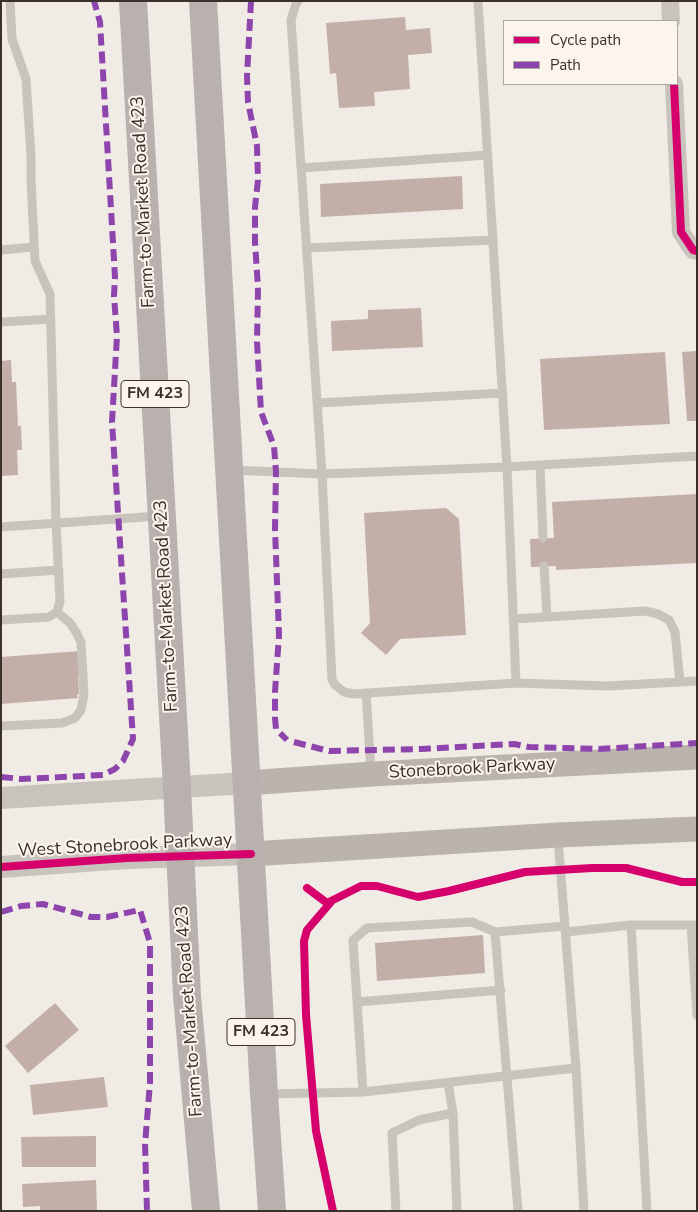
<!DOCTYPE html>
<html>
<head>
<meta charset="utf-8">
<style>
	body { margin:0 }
	#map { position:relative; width:698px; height:1212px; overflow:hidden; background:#f0ebe5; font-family:"Nunito Sans",sans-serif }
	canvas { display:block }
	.frame { position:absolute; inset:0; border:2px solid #3b302b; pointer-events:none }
	.legend { position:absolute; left:503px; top:20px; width:175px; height:65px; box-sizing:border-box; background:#fbf5ee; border:1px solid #aea6a0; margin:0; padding:6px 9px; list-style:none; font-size:15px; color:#3b302b }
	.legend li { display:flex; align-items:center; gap:10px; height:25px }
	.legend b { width:25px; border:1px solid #aea6a0 }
</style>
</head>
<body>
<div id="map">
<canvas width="698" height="1212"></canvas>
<div class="frame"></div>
<ul class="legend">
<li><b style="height:6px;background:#d6006c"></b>Cycle path</li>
<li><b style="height:6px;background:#8e44ad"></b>Path</li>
</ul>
</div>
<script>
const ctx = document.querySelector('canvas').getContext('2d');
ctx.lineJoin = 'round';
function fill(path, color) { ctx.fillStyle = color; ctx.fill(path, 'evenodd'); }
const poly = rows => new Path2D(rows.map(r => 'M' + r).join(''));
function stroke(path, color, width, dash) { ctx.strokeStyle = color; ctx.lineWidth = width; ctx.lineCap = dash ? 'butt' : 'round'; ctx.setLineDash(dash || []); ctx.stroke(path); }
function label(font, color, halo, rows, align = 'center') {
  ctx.font = font + ' "Nunito Sans",sans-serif'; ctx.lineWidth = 4; ctx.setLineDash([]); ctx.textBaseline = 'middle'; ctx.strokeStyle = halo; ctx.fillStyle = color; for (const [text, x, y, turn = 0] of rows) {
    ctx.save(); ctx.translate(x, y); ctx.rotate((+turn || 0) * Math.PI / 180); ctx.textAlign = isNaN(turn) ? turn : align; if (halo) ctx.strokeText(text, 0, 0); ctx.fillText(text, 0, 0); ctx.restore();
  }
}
fill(poly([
	[405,17,406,30,430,28,432,53,408,55,410,89,374,92,375,106,339,108,336,73,330,74,326,23],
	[462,176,463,209,321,217,320,184],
	[421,308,423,347,332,351,331,321,368,319,368,310],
	[697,351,697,421,687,421,682,352],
	[665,352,670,424,544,430,540,359],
	[11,360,12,382,16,382,18,426,21,426,22,450,17,450,18,475,1,476,1,361],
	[697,494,697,563,556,570,556,566,531,567,530,539,554,538,552,502],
	[446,508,459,519,466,635,400,639,386,655,361,633,370,623,364,513],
	[80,651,81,677,78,677,79,694,77,695,78,698,1,704,1,657],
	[483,935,485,973,377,981,375,943],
	[55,1003,79,1030,28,1073,5,1046],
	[104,1077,108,1107,33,1115,30,1085],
	[96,1136,96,1167,22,1167,21,1137],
	[96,1180,97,1211,40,1211,40,1206,23,1207,22,1184]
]), '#c3afa7');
stroke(poly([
	[298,1,296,4,291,20,322,474,332,680,335,685,344,692,354,694,516,683,608,686,697,681],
	[478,1,507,467,516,683],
	[301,168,488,155],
	[307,248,493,240],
	[1,250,34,247],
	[1,322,51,319],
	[317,403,503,393],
	[540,465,543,538],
	[232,470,322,474,507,467,697,456],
	[1,527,159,516],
	[544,566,547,617],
	[1,574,59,570],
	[513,619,645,611,658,614,669,620,675,632,680,682],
	[1,620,49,617,57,612,60,601,56,523,50,294,35,261,31,180,31,157,26,79,12,39,10,1],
	[366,693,371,771],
	[1,726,62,723,75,718,81,710,84,695,81,642,76,632,70,623,57,612],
	[631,925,695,925],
	[691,925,697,1015],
	[495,932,518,1211],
	[566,932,631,925,647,1211],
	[357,1002,501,990],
	[576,1068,584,1211],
	[363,1092,353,940,367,928,472,922,495,932,565,926],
	[267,1094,363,1092,576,1068,558,838],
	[453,1113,457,1211],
	[396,1211,392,1133,419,1120,453,1113,448,1083]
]), '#c9c3be', 9);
stroke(poly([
	[670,1,671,21],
	[674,84,681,232,693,250,697,251]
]), '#c9c3be', 18);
stroke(poly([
	[1,798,247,783],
	[1,867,127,858,251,854]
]), '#c9c3be', 22);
stroke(poly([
	[247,783,372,774,697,757],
	[251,854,558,835,697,829]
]), '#bab3ae', 25);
stroke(poly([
	[133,1,177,787,187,996,206,1211],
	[203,1,264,1094,272,1211]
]), '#b8b1ad', 28);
stroke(poly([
	[251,1,247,76,248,102,257,146,258,180,255,207,255,242,258,288,257,342,261,412,274,446,276,472,275,529,279,635,275,692,275,718,276,729,287,740],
	[294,742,329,751,421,749,514,744,529,747,599,749,697,743],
	[1,777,22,779,103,775,115,769,123,761,133,739,112,422,117,336,114,296,115,277,100,22,94,1],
	[1,912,21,906,43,904,91,917,107,917,140,910,150,943,150,1083,145,1144,147,1211]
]), '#8e44ad', 6, [12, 6]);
stroke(poly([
	[674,84,681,232,693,250,697,251],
	[1,867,127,858,251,854],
	[307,888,327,903,361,886,377,886,418,897,449,891,525,872,592,868,626,868,682,882,697,882],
	[331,902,307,930,304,941,306,1015,316,1131,333,1211]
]), '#d6006c', 8);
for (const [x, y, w] of [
	[155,394,68],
	[261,1032,68]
]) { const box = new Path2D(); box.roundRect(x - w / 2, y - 13.5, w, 27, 4); ctx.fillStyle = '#fbf5ee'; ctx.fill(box); stroke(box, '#3b302b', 1); }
label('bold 16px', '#3b302b', null, [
	["FM 423",155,394],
	["FM 423",261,1032]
]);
label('18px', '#3b302b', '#fbf5ee', [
	["Farm-to-Market Road 423",144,202,-93],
	["Farm-to-Market Road 423",167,606,-93],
	["Stonebrook Parkway",472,769,-3],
	["West Stonebrook Parkway",125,846,-3],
	["Farm-to-Market Road 423",190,1011,-94]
]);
</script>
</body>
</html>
